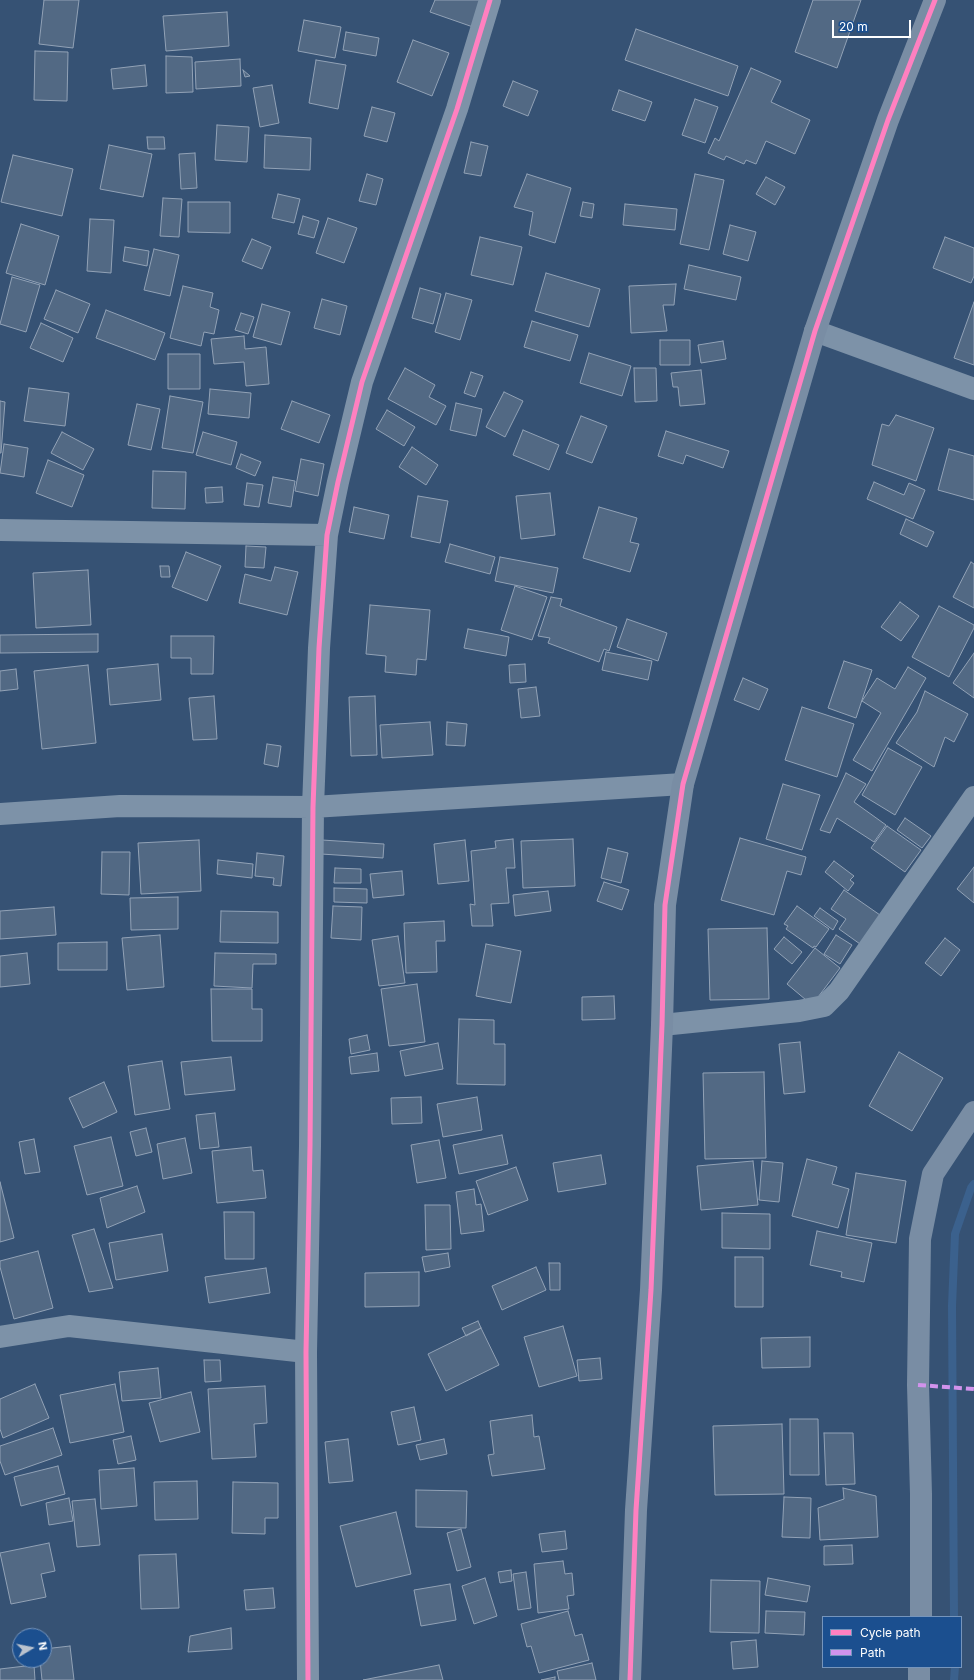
<!DOCTYPE html>
<html>
<head>
<meta charset="utf-8">
<style>
	body { margin:0 }
	#map { position:relative; width:974px; height:1680px; overflow:hidden; background:#365274; font-family:Inter,sans-serif }
	canvas { display:block }
	.legend { position:absolute; left:822px; top:1616px; width:140px; height:52px; box-sizing:border-box; background:#1b4f8f; border:1px solid #7695bc; margin:0; padding:5px 7px; list-style:none; font-size:12px; color:#fff }
	.legend li { display:flex; align-items:center; gap:8px; height:20px }
	.legend b { width:20px; border:1px solid #7695bc }
	.north { position:absolute; left:12px; top:1628px; width:40px; height:40px; box-sizing:border-box; background:#1b4f8f; border:1px solid #7695bc; border-radius:50%; rotate:80deg; font-size:11px; font-weight:700; line-height:16px; text-align:center; color:#fff }
	.north::after { content:''; display:block; margin:auto; width:14px; height:18px; background:#b9c2ce; clip-path:polygon(50% 0,100% 100%,50% 72%,0 100%) }
	.scale { position:absolute; left:832px; top:20px; width:79px; height:18px; box-sizing:border-box; border:2px solid #fff; border-top:0; padding-left:5px; font-size:12px; line-height:14px; white-space:nowrap; color:#fff; -webkit-text-stroke:3px #1b4f8f; paint-order:stroke }
</style>
</head>
<body>
<div id="map">
<canvas width="974" height="1680"></canvas>
<ul class="legend">
<li><b style="height:5px;background:#ff80c0"></b>Cycle path</li>
<li><b style="height:5px;background:#d193ec"></b>Path</li>
</ul>
<div class="north">N</div>
<div class="scale">20 m</div>
</div>
<script>
const ctx = document.querySelector('canvas').getContext('2d');
ctx.lineJoin = 'round';
const poly = rows => new Path2D(rows.map(r => 'M' + r).join(''));
function stroke(path, color, width, dash) { ctx.strokeStyle = color; ctx.lineWidth = width; ctx.lineCap = dash ? 'butt' : 'round'; ctx.setLineDash(dash || []); ctx.stroke(path); }
function fill(path, color) { ctx.fillStyle = color; ctx.fill(path, 'evenodd'); }
stroke(poly([
	[954,1617,952,1306,955,1234,971,1188,974,1184],
	[954,1680,955,1667]
]), '#3b618d', 8);
const building = poly([
	[44,0,79,0,73,48,39,44,44,0],
	[435,0,483,0,473,27,430,12,435,0],
	[813,0,861,0,837,68,795,52,813,0],
	[227,12,229,46,166,51,163,16,227,12],
	[304,20,341,27,335,58,298,51,304,20],
	[636,29,738,66,728,96,625,60,636,29],
	[346,32,379,38,376,56,343,50,346,32],
	[413,40,449,53,432,96,397,82,413,40],
	[35,51,68,52,67,101,34,100,35,51],
	[166,56,192,57,193,92,166,93,166,56],
	[240,59,241,86,196,89,195,62,240,59],
	[316,60,346,65,338,109,309,103,316,60],
	[145,65,147,86,113,89,111,69,145,65],
	[751,68,781,81,771,102,810,120,795,154,766,141,756,164,746,160,744,164,726,156,724,160,708,153,715,138,719,141,751,68],
	[243,70,250,76,245,77,243,70],
	[513,81,538,91,528,116,503,106,513,81],
	[272,85,279,123,260,127,253,88,272,85],
	[619,90,652,102,645,121,612,110,619,90],
	[695,99,718,107,705,143,682,135,695,99],
	[372,107,395,113,387,142,364,136,372,107],
	[217,125,249,127,247,162,215,160,217,125],
	[265,135,311,138,310,170,264,168,265,135],
	[147,137,164,137,165,149,148,149,147,137],
	[471,142,488,146,481,176,464,173,471,142],
	[109,145,152,154,143,197,100,189,109,145],
	[195,153,197,188,181,189,179,154,195,153],
	[13,155,73,169,62,216,1,202,13,155],
	[367,174,383,179,376,205,359,201,367,174],
	[527,174,571,188,555,243,529,235,533,212,514,207,527,174],
	[695,174,724,180,709,250,680,244,695,174],
	[766,177,785,187,775,205,756,194,766,177],
	[278,194,300,199,294,223,272,218,278,194],
	[163,198,182,199,179,237,160,236,163,198],
	[188,202,230,202,230,233,188,232,188,202],
	[583,202,594,204,592,218,580,216,583,202],
	[625,204,677,209,675,230,623,225,625,204],
	[303,216,319,221,314,238,298,234,303,216],
	[328,218,357,228,344,263,316,253,328,218],
	[90,219,114,220,111,273,87,271,90,219],
	[21,224,59,236,45,285,6,273,21,224],
	[730,225,756,232,748,261,723,254,730,225],
	[480,237,522,247,513,285,471,275,480,237],
	[945,237,974,248,974,276,971,283,933,268,945,237],
	[252,239,271,247,262,269,242,261,252,239],
	[125,247,149,251,147,266,123,261,125,247],
	[154,249,179,255,170,296,144,290,154,249],
	[689,265,741,277,736,300,684,289,689,265],
	[546,273,600,289,589,327,535,311,546,273],
	[12,277,40,285,26,332,0,324,12,277],
	[676,284,674,305,663,305,667,331,631,333,629,286,676,284],
	[183,286,213,293,210,307,219,310,214,334,204,332,201,346,170,338,183,286],
	[420,288,441,294,433,324,412,318,420,288],
	[56,290,90,304,78,333,44,319,56,290],
	[446,293,472,300,460,340,435,332,446,293],
	[322,299,347,306,340,335,314,328,322,299],
	[974,302,974,365,954,358,974,302],
	[262,304,290,312,281,345,253,337,262,304],
	[106,310,165,333,155,360,96,338,106,310],
	[241,313,254,317,248,334,235,330,241,313],
	[532,321,578,335,570,361,524,347,532,321],
	[41,323,73,338,63,362,30,348,41,323],
	[244,336,245,349,266,347,269,384,246,386,244,362,214,364,211,339,244,336],
	[660,340,690,340,690,365,660,365,660,340],
	[723,341,726,359,701,363,698,345,723,341],
	[589,353,631,366,622,396,580,383,589,353],
	[168,354,200,354,200,389,168,389,168,354],
	[405,368,435,385,429,397,446,406,436,425,388,399,405,368],
	[634,368,656,368,657,401,635,402,634,368],
	[701,370,705,404,680,406,678,387,673,387,671,373,701,370],
	[471,372,483,376,475,397,464,393,471,372],
	[29,388,69,393,65,426,24,421,29,388],
	[210,389,251,393,249,418,208,414,210,389],
	[504,392,523,401,505,437,486,427,504,392],
	[170,396,203,402,193,453,162,448,170,396],
	[0,401,5,402,1,453,0,453,0,401],
	[292,401,330,415,319,443,281,429,292,401],
	[456,403,482,409,476,436,450,430,456,403],
	[137,404,160,409,151,450,128,445,137,404],
	[387,410,415,427,404,446,376,429,387,410],
	[896,415,934,428,916,481,872,465,882,424,889,426,896,415],
	[581,416,607,426,592,463,566,453,581,416],
	[523,430,559,445,549,470,513,455,523,430],
	[666,431,729,451,723,468,686,455,683,464,658,456,666,431],
	[62,432,94,449,83,470,51,453,62,432],
	[203,432,237,442,231,465,196,455,203,432],
	[4,444,28,448,24,477,0,473,4,444],
	[412,447,438,465,426,485,399,467,412,447],
	[949,449,974,456,974,500,938,490,949,449],
	[241,454,261,462,255,476,236,468,241,454],
	[301,459,324,464,318,496,295,491,301,459],
	[48,460,84,475,72,507,36,493,48,460],
	[153,471,186,472,185,509,152,508,153,471],
	[273,477,295,481,291,507,268,503,273,477],
	[874,482,904,495,909,483,925,490,913,519,867,499,874,482],
	[247,483,263,485,259,507,244,505,247,483],
	[222,487,223,502,206,503,205,488,222,487],
	[550,493,555,535,521,539,516,496,550,493],
	[418,496,448,501,440,543,411,537,418,496],
	[354,507,389,515,384,539,349,532,354,507],
	[599,507,637,518,630,542,639,544,630,572,583,558,599,507],
	[906,519,934,532,927,547,900,534,906,519],
	[450,544,495,557,490,574,445,562,450,544],
	[246,546,266,547,264,568,245,567,246,546],
	[186,552,221,566,207,601,172,587,186,552],
	[500,557,558,568,553,593,495,581,500,557],
	[971,562,974,564,974,608,953,597,971,562],
	[160,566,169,566,170,577,161,577,160,566],
	[275,567,298,572,287,615,239,603,245,574,271,581,275,567],
	[88,570,91,625,36,628,33,573,88,570],
	[515,586,547,597,532,640,501,630,515,586],
	[551,597,562,599,560,606,617,627,609,651,604,649,599,662,548,643,550,638,538,636,551,597],
	[900,602,919,616,901,641,881,627,900,602],
	[370,605,430,610,426,660,417,659,416,675,385,672,386,656,366,654,370,605],
	[939,606,974,625,974,628,949,677,912,657,939,606],
	[627,619,667,633,658,661,617,647,627,619],
	[468,629,509,637,506,656,464,648,468,629],
	[98,634,98,652,0,653,0,635,98,634],
	[171,636,214,636,213,674,191,674,191,658,171,658,171,636],
	[606,652,652,661,648,680,602,670,606,652],
	[974,653,974,698,953,683,974,653],
	[844,661,872,670,856,718,828,708,844,661],
	[158,664,161,700,110,705,107,669,158,664],
	[525,664,526,682,510,683,509,665,525,664],
	[88,665,96,743,42,749,34,671,88,665],
	[908,667,926,678,872,771,853,760,881,713,862,701,877,678,895,689,908,667],
	[16,669,18,689,0,691,0,671,16,669],
	[743,678,768,689,759,710,734,700,743,678],
	[536,687,540,716,521,718,518,689,536,687],
	[925,691,968,714,954,742,945,737,934,767,896,743,917,712,925,691],
	[214,696,217,739,193,740,189,698,214,696],
	[375,696,377,755,351,756,349,697,375,696],
	[802,707,854,724,837,777,785,760,802,707],
	[430,722,433,755,382,758,380,725,430,722],
	[447,722,467,724,465,746,446,745,447,722],
	[267,744,281,746,278,767,264,764,267,744],
	[888,748,922,767,895,815,862,795,888,748],
	[846,773,866,784,854,802,886,825,874,842,837,818,830,833,820,830,846,773],
	[783,784,820,795,802,850,766,839,783,784],
	[905,818,931,836,922,848,897,830,905,818],
	[887,826,921,850,905,872,871,848,887,826],
	[740,838,806,857,801,875,787,871,774,915,721,900,740,838],
	[513,839,515,868,506,868,509,903,491,904,493,926,472,926,470,904,475,905,471,851,496,848,495,841,513,839],
	[573,839,575,886,523,888,521,841,573,839],
	[199,840,201,891,141,894,138,843,199,840],
	[322,840,384,844,383,858,321,854,322,840],
	[465,840,469,881,438,884,434,844,465,840],
	[608,848,628,853,621,883,601,878,608,848],
	[102,852,130,852,129,895,101,894,102,852],
	[257,853,284,856,281,886,273,885,274,878,255,876,257,853],
	[218,860,253,864,252,878,217,874,218,860],
	[834,861,854,876,850,880,854,883,848,891,825,872,834,861],
	[974,867,974,903,957,889,974,867],
	[335,868,361,869,361,883,334,883,335,868],
	[402,871,404,895,373,898,370,874,402,871],
	[604,882,629,890,622,910,597,901,604,882],
	[334,888,367,889,367,903,334,902,334,888],
	[844,890,880,915,860,944,839,929,846,919,831,909,844,890],
	[548,891,551,911,515,916,513,895,548,891],
	[178,897,178,929,131,930,130,898,178,897],
	[333,906,362,907,361,940,331,938,333,906],
	[797,906,829,929,816,947,814,946,813,948,786,929,788,926,784,924,797,906],
	[54,907,56,935,0,939,0,911,54,907],
	[820,908,838,921,833,930,814,916,820,908],
	[221,911,278,912,278,943,220,942,221,911],
	[444,921,445,941,436,941,437,972,406,973,404,923,444,921],
	[767,928,769,999,710,1000,708,929,767,928],
	[160,935,164,987,127,990,122,938,160,935],
	[836,935,852,945,840,964,824,954,836,935],
	[398,936,405,983,379,986,372,940,398,936],
	[784,937,802,952,792,964,774,949,784,937],
	[945,938,960,950,941,976,925,963,945,938],
	[107,942,107,970,58,970,58,943,107,942],
	[486,944,521,951,511,1003,476,996,486,944],
	[815,948,840,968,812,1005,787,984,815,948],
	[27,953,30,984,0,987,0,956,27,953],
	[215,953,276,954,276,964,253,964,252,988,214,986,215,953],
	[417,984,425,1042,389,1046,381,989,417,984],
	[211,989,252,989,252,1009,262,1009,262,1041,212,1041,211,989],
	[614,996,615,1019,582,1020,582,997,614,996],
	[459,1019,494,1020,494,1044,505,1044,505,1085,457,1084,459,1019],
	[367,1035,370,1050,351,1054,349,1039,367,1035],
	[800,1042,805,1092,784,1094,779,1044,800,1042],
	[438,1043,443,1069,405,1076,400,1051,438,1043],
	[899,1052,943,1078,912,1131,869,1106,899,1052],
	[377,1053,379,1071,351,1074,349,1057,377,1053],
	[231,1057,235,1090,185,1095,181,1062,231,1057],
	[162,1061,170,1109,135,1115,128,1066,162,1061],
	[764,1072,766,1158,705,1159,703,1073,764,1072],
	[104,1082,117,1112,83,1128,69,1098,104,1082],
	[421,1097,422,1123,392,1124,391,1098,421,1097],
	[477,1097,482,1130,443,1137,437,1104,477,1097],
	[215,1113,219,1147,200,1149,196,1115,215,1113],
	[146,1128,152,1152,136,1156,130,1132,146,1128],
	[502,1135,508,1164,459,1174,453,1145,502,1135],
	[111,1137,123,1186,87,1195,74,1146,111,1137],
	[185,1138,192,1173,163,1179,157,1144,185,1138],
	[34,1139,40,1172,25,1174,19,1142,34,1139],
	[439,1140,446,1178,417,1183,411,1145,439,1140],
	[251,1147,253,1171,263,1170,266,1198,217,1203,212,1151,251,1147],
	[601,1155,606,1184,558,1192,553,1163,601,1155],
	[807,1159,837,1167,832,1184,849,1189,838,1228,792,1216,807,1159],
	[753,1161,758,1205,701,1210,697,1166,753,1161],
	[762,1161,783,1163,779,1202,759,1200,762,1161],
	[516,1167,528,1200,488,1215,476,1181,516,1167],
	[856,1173,906,1181,896,1243,846,1235,856,1173],
	[0,1182,14,1238,0,1242,0,1182],
	[137,1186,145,1212,107,1228,100,1198,137,1186],
	[474,1189,476,1205,481,1204,484,1231,461,1234,456,1192,474,1189],
	[425,1205,450,1205,451,1249,426,1250,425,1205],
	[224,1212,254,1212,254,1259,225,1259,224,1212],
	[722,1213,770,1214,770,1249,722,1248,722,1213],
	[94,1229,113,1288,89,1292,72,1235,94,1229],
	[817,1231,872,1243,864,1282,841,1277,842,1272,810,1265,817,1231],
	[162,1234,168,1271,116,1280,109,1243,162,1234],
	[38,1251,53,1308,14,1319,0,1267,0,1261,38,1251],
	[448,1253,450,1267,425,1272,422,1257,448,1253],
	[735,1257,763,1257,763,1307,735,1307,735,1257],
	[549,1263,560,1263,560,1290,550,1290,549,1263],
	[536,1267,546,1290,502,1310,492,1286,536,1267],
	[266,1268,270,1293,209,1303,205,1277,266,1268],
	[419,1272,419,1306,365,1307,365,1273,419,1272],
	[478,1321,481,1328,466,1336,462,1328,478,1321],
	[563,1326,577,1376,539,1387,524,1337,563,1326],
	[481,1328,499,1365,446,1391,428,1354,481,1328],
	[810,1337,810,1367,762,1368,761,1338,810,1337],
	[600,1358,602,1379,579,1381,577,1360,600,1358],
	[204,1360,220,1360,221,1381,205,1382,204,1360],
	[158,1368,161,1398,122,1401,119,1372,158,1368],
	[35,1384,49,1418,3,1438,0,1429,0,1399,35,1384],
	[115,1384,124,1432,70,1443,60,1395,115,1384],
	[265,1386,267,1423,254,1424,256,1457,212,1459,208,1389,265,1386],
	[191,1392,200,1432,160,1442,149,1403,191,1392],
	[414,1407,421,1440,398,1445,391,1412,414,1407],
	[532,1415,534,1437,539,1436,545,1469,492,1476,488,1455,494,1454,490,1421,532,1415],
	[790,1419,818,1419,819,1475,790,1475,790,1419],
	[782,1424,784,1494,715,1495,713,1426,782,1424],
	[53,1428,62,1455,5,1475,0,1461,0,1446,53,1428],
	[824,1433,853,1433,855,1484,826,1485,824,1433],
	[131,1436,136,1460,118,1464,113,1440,131,1436],
	[348,1439,353,1481,329,1483,325,1442,348,1439],
	[444,1439,447,1454,420,1460,416,1445,444,1439],
	[58,1466,65,1494,21,1506,14,1477,58,1466],
	[134,1468,137,1506,101,1509,99,1470,134,1468],
	[197,1481,198,1519,155,1520,154,1482,197,1481],
	[233,1482,278,1483,278,1518,265,1518,265,1534,232,1533,233,1482],
	[843,1488,876,1496,878,1537,820,1540,818,1508,844,1499,843,1488],
	[416,1490,467,1491,466,1528,416,1527,416,1490],
	[784,1497,811,1498,810,1538,782,1537,784,1497],
	[69,1498,73,1521,49,1525,46,1503,69,1498],
	[95,1499,100,1545,77,1547,72,1501,95,1499],
	[396,1512,411,1574,356,1587,340,1526,396,1512],
	[461,1529,471,1567,457,1571,447,1533,461,1529],
	[565,1531,567,1549,542,1552,539,1534,565,1531],
	[49,1543,55,1571,41,1574,46,1597,11,1604,0,1553,49,1543],
	[852,1545,853,1564,824,1565,824,1546,852,1545],
	[176,1554,179,1608,141,1609,139,1555,176,1554],
	[563,1561,565,1574,572,1573,574,1595,567,1596,569,1609,538,1613,534,1564,563,1561],
	[511,1570,512,1581,500,1583,498,1572,511,1570],
	[526,1572,531,1608,518,1610,513,1574,526,1572],
	[485,1578,497,1616,474,1624,462,1586,485,1578],
	[768,1578,810,1586,807,1602,765,1595,768,1578],
	[711,1580,760,1581,759,1633,710,1632,711,1580],
	[450,1584,456,1620,421,1626,414,1590,450,1584],
	[273,1588,275,1608,246,1610,244,1590,273,1588],
	[568,1611,575,1636,582,1634,589,1660,539,1673,531,1646,527,1647,521,1624,568,1611],
	[766,1611,805,1612,804,1635,765,1633,766,1611],
	[231,1628,232,1649,188,1652,190,1636,231,1628],
	[756,1640,758,1667,733,1669,731,1642,756,1640],
	[70,1646,74,1680,42,1680,40,1660,44,1660,44,1649,70,1646],
	[592,1663,596,1680,559,1680,557,1671,592,1663],
	[34,1665,35,1680,0,1680,0,1669,34,1665],
	[439,1665,443,1680,363,1680,439,1665],
	[555,1677,555,1680,541,1680,555,1677]
]);
fill(building, '#526984');
stroke(building, '#92a2b6', 1);
stroke(poly([
	[815,331,974,389],
	[0,530,327,535],
	[0,814,120,806,313,807,683,784],
	[662,1025,799,1011,824,1006,839,991,974,797],
	[0,1337,69,1326,306,1352],
	[308,1680,306,1352,310,1146,313,807,319,648,327,535,338,482,362,382,457,109,490,0]
]), '#7d92a8', 22);
stroke(poly([
	[921,1617,921,1494,918,1385,920,1239,933,1174,974,1112],
	[630,1680,636,1510,651,1290,662,1025,665,905,683,784,815,331,888,120,935,0],
	[919,1680,919,1667]
]), '#798da4', 22);
stroke(poly([
	[918,1385,974,1389]
]), '#d193ec', 4, [8, 4]);
stroke(poly([
	[308,1680,306,1352,310,1146,313,807,319,648,327,535,338,482,362,382,457,109,490,0],
	[630,1680,636,1510,651,1290,662,1025,665,905,683,784,815,331,888,120,935,0]
]), '#ff80c0', 5);
</script>
</body>
</html>
